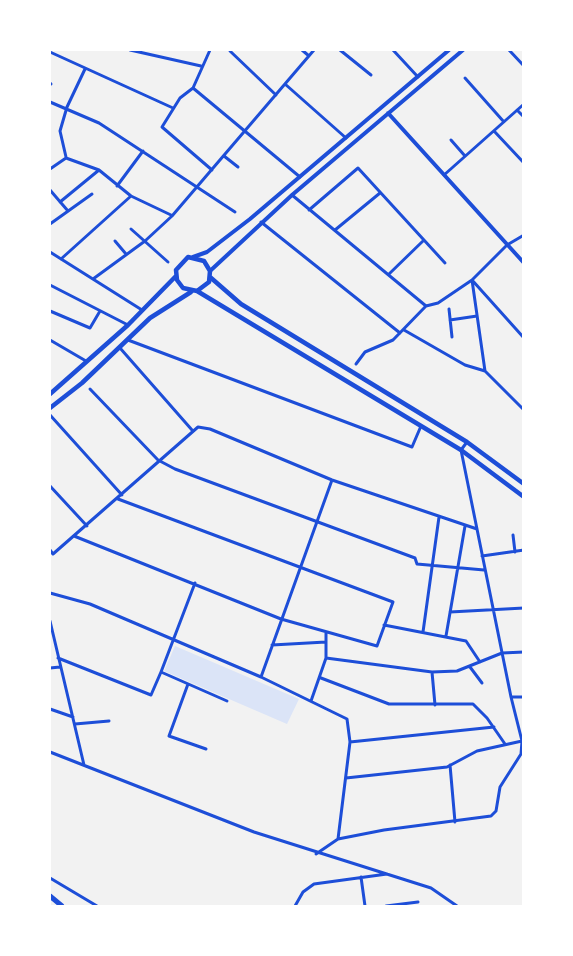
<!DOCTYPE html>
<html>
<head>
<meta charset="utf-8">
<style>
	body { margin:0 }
	#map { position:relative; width:573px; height:956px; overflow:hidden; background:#f2f2f2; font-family:"PT Sans Narrow",sans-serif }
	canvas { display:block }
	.frame { position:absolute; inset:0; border:51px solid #fff; pointer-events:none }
</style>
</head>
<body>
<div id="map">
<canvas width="573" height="956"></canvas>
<div class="frame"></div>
</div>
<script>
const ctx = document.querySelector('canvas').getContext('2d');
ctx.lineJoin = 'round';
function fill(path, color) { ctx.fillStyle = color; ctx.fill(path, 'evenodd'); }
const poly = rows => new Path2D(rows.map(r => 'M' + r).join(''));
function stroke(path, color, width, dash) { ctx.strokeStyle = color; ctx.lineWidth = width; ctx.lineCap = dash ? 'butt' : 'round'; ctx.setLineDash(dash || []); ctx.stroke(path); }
fill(poly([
	[175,646,299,699,287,724,164,671]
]), '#dbe4f7');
stroke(poly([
	[130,50,201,66],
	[210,50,193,88,180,98,162,127,212,170],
	[302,50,309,56],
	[340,50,371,75],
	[393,50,418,77],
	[509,50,524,66],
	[230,51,276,95],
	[50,52,173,108],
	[465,78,504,122],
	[50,83,51,84],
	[285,84,346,138],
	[193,88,300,177],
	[50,102,99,123,235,212],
	[517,110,524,117],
	[494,131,524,163],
	[451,140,465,156],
	[224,156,238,167],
	[66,157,60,131,67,107,85,69],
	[66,158,99,170,131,196,171,215],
	[50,169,66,158],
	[444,175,524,104],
	[117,186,143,151],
	[50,190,68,211],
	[292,195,426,306],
	[60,202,99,170],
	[309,210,358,168,445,263],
	[261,222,400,333],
	[50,224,92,194],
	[131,229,168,262],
	[335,230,380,193],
	[115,241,126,254],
	[50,252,142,310],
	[61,259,131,196],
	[389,274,424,240],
	[93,279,145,241,172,216,314,50],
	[50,285,128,325],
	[449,309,452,337],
	[50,311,90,328,100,311],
	[450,320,477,316],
	[404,330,465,365,485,371],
	[50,340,86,361],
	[128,340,412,447,421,426],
	[120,348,192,430],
	[356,364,365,352,393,340,426,306,438,303,472,280,524,338],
	[485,371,472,280,507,245,524,235],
	[485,371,524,410],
	[90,389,158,460,175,469,415,558,417,564,484,570],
	[50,415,122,495],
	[50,486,87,526],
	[513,535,515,552],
	[74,536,281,619,377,646,393,602,118,499],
	[50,550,53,554,198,427,210,429,332,480,477,529],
	[482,556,524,550],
	[50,593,90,604,261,677,347,719,350,742,338,839,316,854],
	[450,612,524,608],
	[50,621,84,765],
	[384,625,466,641,480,662],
	[423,632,439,517],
	[446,636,465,526],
	[272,645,326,642],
	[58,658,151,695,161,672,227,701],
	[326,658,432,672,457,671,502,653,524,652],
	[470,667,482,683],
	[50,668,60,667],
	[161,672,195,583],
	[432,672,435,705],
	[261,677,332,480],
	[321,678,389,704,473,704,487,718,505,744],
	[188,684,169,736,206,749],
	[511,697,524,697],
	[311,701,326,658,326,632],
	[50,709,73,717],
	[75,724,109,721],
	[350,742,494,727],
	[50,752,254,832,431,888,457,906],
	[450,765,455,822],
	[346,778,447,767,477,751,522,741],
	[338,839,384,830,491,816,496,811,500,787,521,754,522,741,511,697,461,450,467,442],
	[361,877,365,906],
	[50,878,97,906],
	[295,906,303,892,314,884,387,874],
	[386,906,418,902]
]), '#1d4ed8', 3);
stroke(poly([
	[388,113,524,263],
	[193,257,207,252,250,219,449,50],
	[210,271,292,195,463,50]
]), '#1d4ed8', 4);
stroke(poly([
	[210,277,241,304,467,442,524,484],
	[197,291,209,282,210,271,204,261,188,257,176,270,177,280,183,288,197,291,461,450,524,497],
	[50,394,128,325,176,276],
	[50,408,82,383,150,318,191,292]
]), '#1d4ed8', 4.5);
stroke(poly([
	[50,896,62,906]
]), '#1d4ed8', 5);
</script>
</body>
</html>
